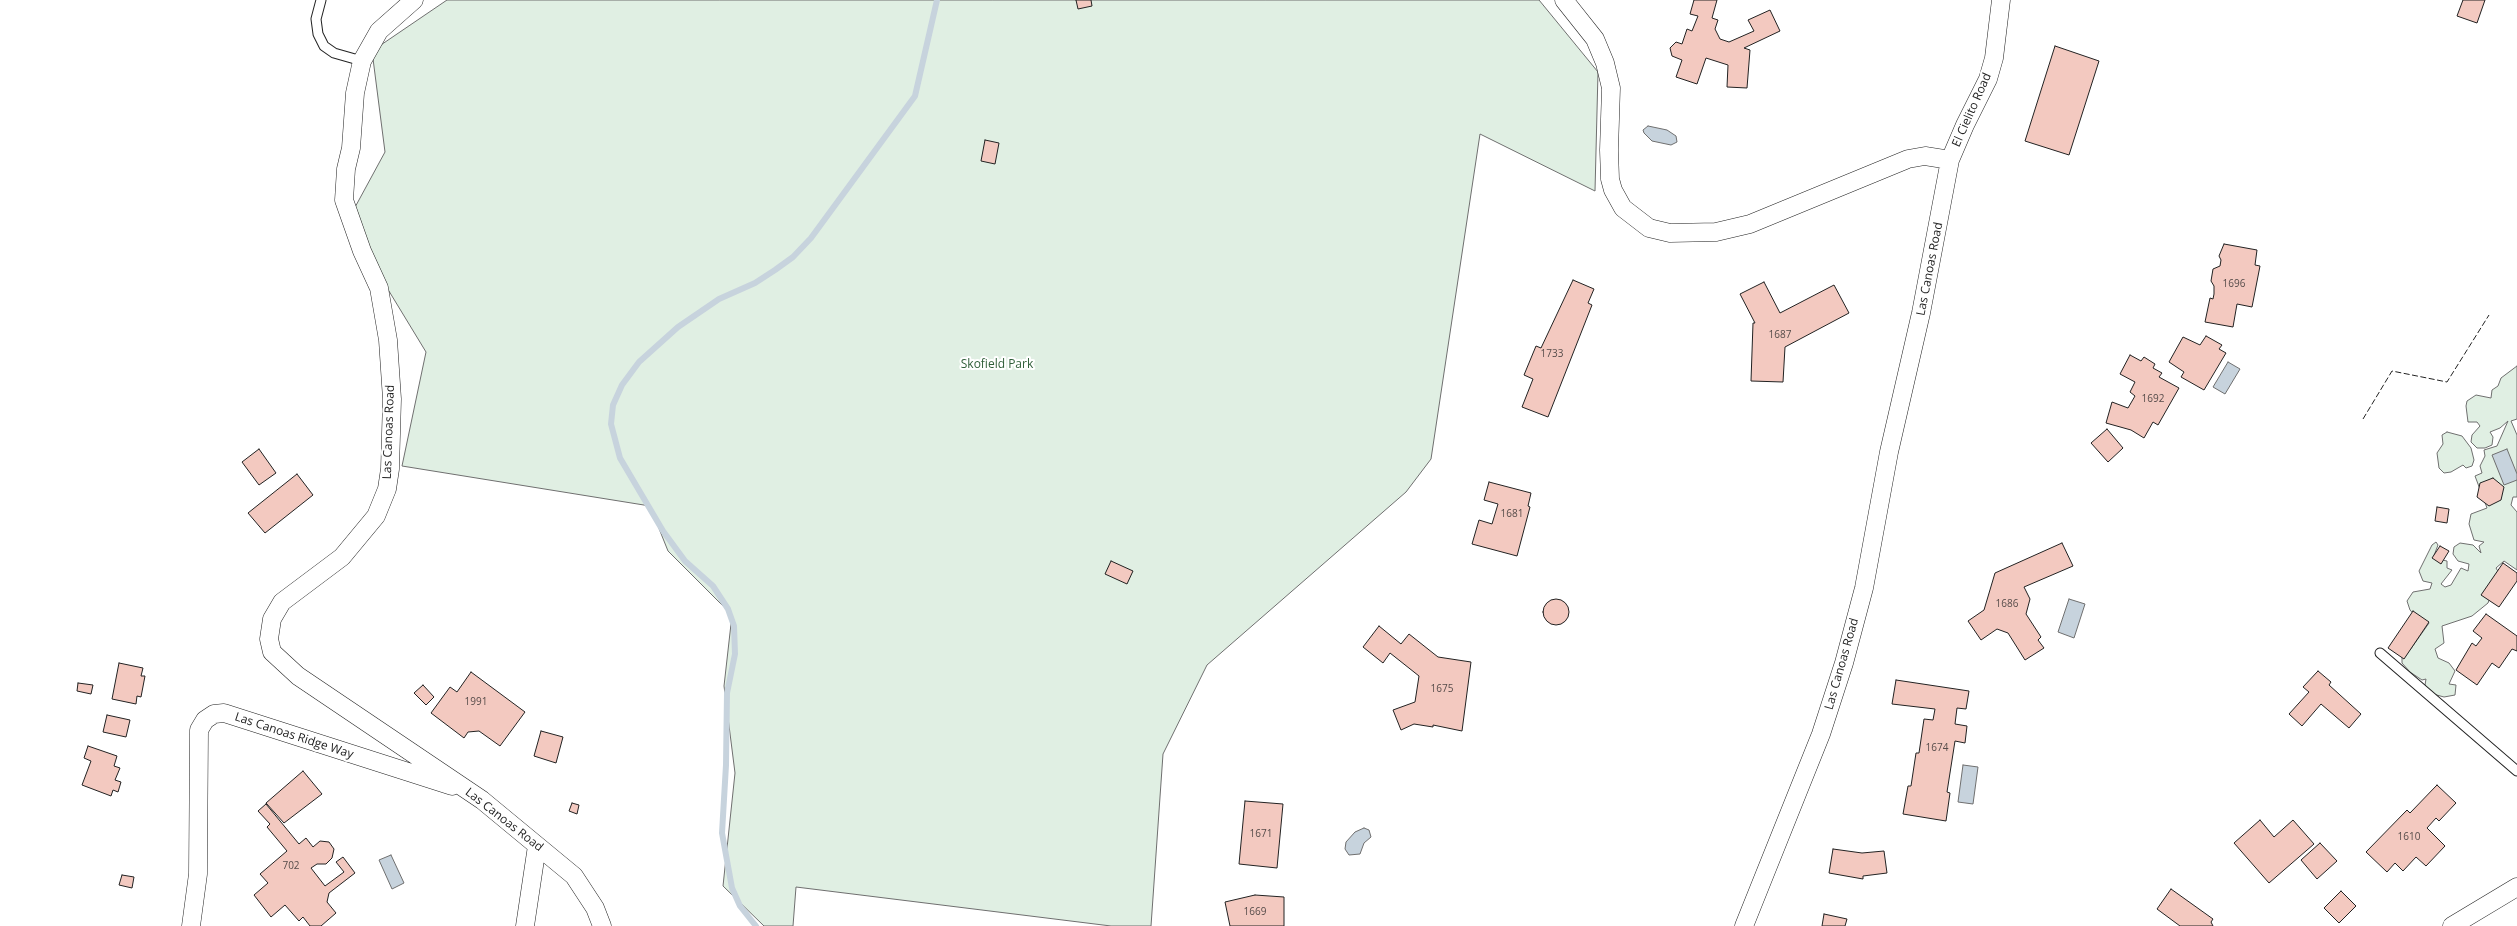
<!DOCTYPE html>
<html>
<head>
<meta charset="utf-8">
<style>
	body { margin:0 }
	canvas { display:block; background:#fff }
</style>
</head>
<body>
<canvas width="2517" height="926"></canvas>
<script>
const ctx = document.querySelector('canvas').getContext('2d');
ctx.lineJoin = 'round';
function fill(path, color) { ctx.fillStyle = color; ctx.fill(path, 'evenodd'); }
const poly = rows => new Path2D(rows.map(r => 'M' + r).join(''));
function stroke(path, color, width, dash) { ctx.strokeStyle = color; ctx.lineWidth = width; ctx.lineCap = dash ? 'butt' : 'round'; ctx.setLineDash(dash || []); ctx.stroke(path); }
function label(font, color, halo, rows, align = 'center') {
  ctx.font = font + ' "Open Sans",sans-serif'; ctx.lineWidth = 4; ctx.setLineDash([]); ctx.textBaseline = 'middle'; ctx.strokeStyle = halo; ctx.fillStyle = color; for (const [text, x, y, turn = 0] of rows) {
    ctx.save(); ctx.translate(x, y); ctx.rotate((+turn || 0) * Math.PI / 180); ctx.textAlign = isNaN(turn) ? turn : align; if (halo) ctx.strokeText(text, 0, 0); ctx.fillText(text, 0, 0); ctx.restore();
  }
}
const green = poly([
	[447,0,1539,0,1598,72,1595,191,1480,134,1431,459,1406,492,1207,665,1163,754,1151,926,1111,926,796,887,793,926,764,926,723,886,735,773,724,686,732,615,668,551,650,506,402,466,426,352,347,222,385,152,372,51,447,0],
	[2517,366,2517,419,2511,421,2517,435,2517,497,2513,497,2511,505,2517,512,2517,570,2504,561,2496,568,2499,573,2488,603,2472,616,2442,626,2444,643,2435,649,2438,658,2449,663,2455,671,2449,684,2456,685,2455,695,2444,697,2433,694,2425,685,2426,679,2422,680,2410,672,2402,663,2402,656,2410,650,2429,623,2418,619,2410,610,2407,601,2413,592,2430,589,2432,583,2423,581,2419,571,2432,545,2436,542,2438,545,2433,558,2447,561,2447,568,2452,570,2441,584,2445,587,2451,585,2461,568,2468,571,2469,564,2458,561,2453,554,2454,547,2460,543,2473,545,2481,553,2479,546,2484,542,2474,540,2469,524,2471,514,2487,508,2475,476,2482,473,2480,466,2485,456,2484,450,2497,446,2508,421,2500,428,2490,432,2493,437,2492,445,2485,448,2477,448,2471,442,2472,435,2480,426,2477,422,2468,422,2466,406,2467,401,2476,395,2491,398,2492,390,2498,386,2501,378,2517,366],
	[2447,432,2462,436,2471,448,2474,460,2472,466,2466,468,2463,465,2451,472,2444,473,2439,468,2437,453,2443,444,2442,435,2447,432]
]);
fill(green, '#e0efe3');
stroke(green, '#6f6f6f', 1);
const water = poly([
	[1648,126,1667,130,1676,136,1677,142,1671,145,1652,141,1644,133,1643,130,1648,126],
	[2228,362,2240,369,2225,394,2213,387,2228,362],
	[2507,449,2517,474,2517,480,2504,485,2492,455,2507,449],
	[2069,599,2085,604,2074,638,2058,632,2069,599],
	[1963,765,1978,767,1973,804,1958,802,1963,765],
	[1364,828,1369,830,1371,837,1364,843,1360,854,1349,855,1345,849,1346,842,1355,832,1364,828],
	[391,855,404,883,392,889,379,860,391,855]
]);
fill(water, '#c7d3dd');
stroke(water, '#6f6f6f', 1);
stroke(poly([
	[756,926,740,906,732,888,722,833,726,765,727,693,735,654,734,626,728,609,713,586,685,561,663,531,620,458,611,424,613,405,622,385,639,362,678,327,719,299,755,283,775,270,793,257,811,238,915,96,937,0]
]), '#c7d3dd', 6);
const building = poly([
	[1076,0,1091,0,1092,6,1078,9,1076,0],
	[1694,0,1717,0,1712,18,1718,20,1715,29,1720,39,1729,42,1754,31,1748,20,1770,10,1780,31,1744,48,1750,50,1747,88,1727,87,1728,65,1706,58,1697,84,1676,77,1682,60,1672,56,1670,48,1676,42,1682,44,1687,29,1692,31,1698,16,1690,14,1694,0],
	[2463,0,2485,0,2477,23,2457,16,2463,0],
	[2055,46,2099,61,2069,155,2025,141,2055,46],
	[985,140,999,143,995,164,981,161,985,140],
	[2224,244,2257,250,2255,265,2260,266,2252,307,2237,304,2233,327,2205,322,2210,298,2213,299,2214,294,2214,286,2211,281,2213,269,2220,266,2221,260,2219,256,2224,244],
	[1573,280,1594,289,1588,303,1592,305,1548,417,1522,407,1533,379,1524,375,1536,346,1541,348,1573,280],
	[1764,282,1780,313,1834,285,1849,313,1785,347,1783,382,1751,381,1753,323,1755,323,1740,294,1764,282],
	[2206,336,2222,345,2219,349,2226,353,2204,390,2181,377,2184,372,2169,362,2183,337,2200,345,2206,336],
	[2130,355,2141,361,2144,357,2155,364,2153,368,2162,373,2159,377,2179,388,2158,425,2153,422,2144,438,2131,430,2106,423,2112,402,2128,408,2135,396,2130,392,2135,382,2120,374,2130,355],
	[2107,429,2123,448,2108,462,2091,443,2107,429],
	[259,449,276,473,259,485,242,462,259,449],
	[297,474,313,495,265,533,248,513,297,474],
	[2493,478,2504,487,2501,500,2489,506,2477,497,2480,483,2493,478],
	[1489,482,1531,493,1528,506,1530,507,1517,556,1472,544,1479,520,1492,524,1498,504,1484,500,1489,482],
	[2437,507,2449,509,2447,523,2435,521,2437,507],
	[2062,543,2073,566,2024,587,2030,599,2026,614,2041,637,2038,640,2044,648,2025,660,2008,633,1997,629,1981,640,1968,621,1984,610,1995,573,2062,543],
	[2440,546,2449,551,2441,564,2432,558,2440,546],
	[1111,561,1133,571,1127,584,1105,574,1111,561],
	[2503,563,2517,573,2517,581,2499,607,2481,595,2503,563],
	'1543 612a13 13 0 1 1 26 0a13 13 0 1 1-26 0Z',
	[2413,611,2429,622,2404,659,2388,648,2413,611],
	[2486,614,2517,636,2517,651,2512,649,2499,668,2492,663,2477,685,2456,670,2472,643,2476,646,2482,638,2473,631,2486,614],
	[1379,626,1401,644,1409,634,1438,657,1471,662,1462,731,1433,725,1433,727,1414,724,1401,730,1393,710,1415,702,1419,676,1390,653,1383,663,1363,647,1379,626],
	[119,663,143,668,141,676,145,676,141,697,137,696,136,704,112,699,119,663],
	[2318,671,2331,682,2329,685,2361,714,2349,728,2321,704,2302,726,2289,714,2309,692,2303,687,2318,671],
	[471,672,525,712,500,746,479,731,468,732,464,738,431,713,450,687,457,692,471,672],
	[1896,680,1969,691,1966,709,1957,708,1955,724,1967,726,1965,743,1955,741,1947,792,1950,793,1946,821,1903,814,1908,786,1911,786,1916,753,1919,753,1924,719,1933,720,1935,709,1892,704,1896,680],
	[78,683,93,685,91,694,77,691,78,683],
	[423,685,434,697,426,705,414,693,423,685],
	[107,715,130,720,126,737,103,732,107,715],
	[541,731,563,737,556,763,534,756,541,731],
	[88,746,117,756,114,766,120,768,115,780,121,782,118,792,113,790,111,796,82,785,91,761,84,758,88,746],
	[303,771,322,794,284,823,266,803,303,771],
	[2437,785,2456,803,2439,821,2436,818,2427,828,2445,846,2426,866,2416,857,2403,871,2395,863,2387,872,2366,852,2407,810,2410,813,2437,785],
	[1245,801,1283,804,1277,868,1239,864,1245,801],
	[572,803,579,805,577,814,569,811,572,803],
	[266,804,299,844,306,838,313,847,320,841,329,842,334,849,332,858,326,864,317,864,311,868,325,886,344,872,336,862,343,857,355,873,329,893,327,902,336,913,321,926,310,926,303,917,299,921,285,905,271,917,254,895,268,883,260,874,287,851,267,827,270,824,258,811,266,804],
	[2260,820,2274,837,2293,820,2314,844,2269,883,2234,843,2260,820],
	[2320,843,2337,861,2317,879,2301,860,2320,843],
	[1833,849,1862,853,1884,851,1887,873,1863,876,1863,879,1829,873,1833,849],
	[122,875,134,877,132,888,119,885,122,875],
	[2171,889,2213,919,2211,922,2213,926,2180,926,2157,909,2171,889],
	[2341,891,2356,906,2339,923,2324,908,2341,891],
	[1255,895,1284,897,1284,926,1230,926,1225,902,1255,895],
	[1824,914,1847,919,1845,926,1822,926,1824,914]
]);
fill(building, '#f3c9c0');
stroke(building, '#222', 1);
const lane = poly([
	[321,0,316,19,318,34,324,46,334,53,362,61],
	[2380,653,2517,771]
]);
const street = poly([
	[414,0,379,31,362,61,355,93,351,148,346,169,344,200,362,251,379,288,388,340,392,399,390,469,387,489,376,516,342,557,282,602,272,619,269,639,272,652,298,676,482,800,574,876,595,908,602,926],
	[1564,0,1595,39,1605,63,1611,88,1609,150,1610,179,1613,190,1623,208,1649,228,1670,233,1716,232,1750,224,1908,159,1925,156,1950,160],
	[191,926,198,874,199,730,205,720,214,714,224,713,452,786],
	[525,926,537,846],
	[1744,926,1821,734,1844,663,1864,588,1889,452,1921,313,1950,160,1965,125,1988,79,1994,58,2001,0],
	[2452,926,2517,887]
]);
stroke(lane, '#222', 11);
stroke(street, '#222', 19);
stroke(lane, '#fff', 9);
stroke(street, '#fff', 18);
stroke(poly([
	[2363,419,2392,371,2447,382,2489,315]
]), '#222', 1, [6, 2.5]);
label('10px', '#564c4a', null, [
	["1696",2234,284],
	["1687",1780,335],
	["1733",1552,354],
	["1692",2153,399],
	["1681",1512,514],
	["1686",2007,604],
	["1675",1442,689],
	["1991",476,702],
	["1674",1937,748],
	["1671",1261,834],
	["1610",2409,837],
	["702",291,866],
	["1669",1255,912]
]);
label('12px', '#222', '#fff', [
	["El Cielito Road",1972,110,-66],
	["Las Canoas Road",1930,269,-79],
	["Las Canoas Road",389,432,-88],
	["Las Canoas Road",1842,664,-74],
	["Las Canoas Ridge Way",294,736,18],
	["Las Canoas Road",504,820,38]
]);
label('12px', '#2f5e38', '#fff', [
	["Skofield Park",997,365]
]);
</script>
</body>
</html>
